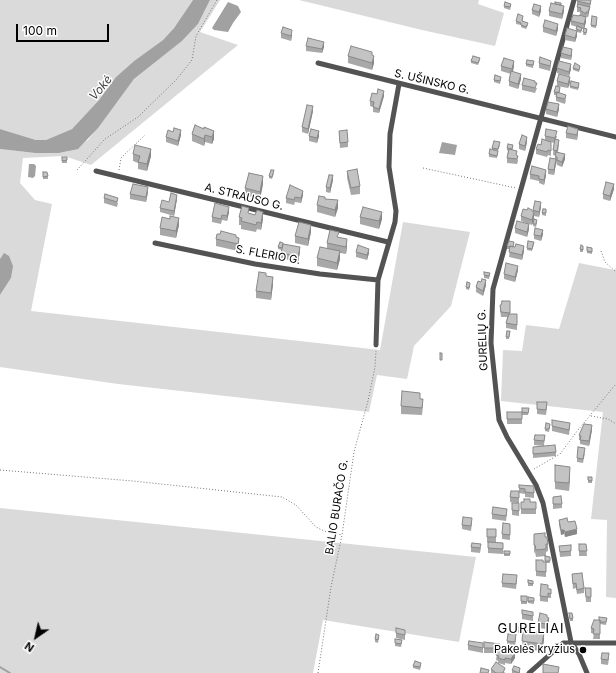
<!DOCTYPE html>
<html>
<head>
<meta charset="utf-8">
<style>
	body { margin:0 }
	#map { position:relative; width:616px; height:673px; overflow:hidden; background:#fff; font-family:Inter,sans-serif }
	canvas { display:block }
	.north { position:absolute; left:16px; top:617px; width:40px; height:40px; -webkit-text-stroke:3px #fff; paint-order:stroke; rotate:214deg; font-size:11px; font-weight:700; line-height:16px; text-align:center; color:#000 }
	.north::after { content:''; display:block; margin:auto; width:14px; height:18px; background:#000; clip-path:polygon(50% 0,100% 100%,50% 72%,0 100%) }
	.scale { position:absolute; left:16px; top:24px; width:93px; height:18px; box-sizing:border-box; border:2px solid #000; border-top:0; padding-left:5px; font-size:12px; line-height:14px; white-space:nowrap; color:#000; -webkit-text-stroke:3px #fff; paint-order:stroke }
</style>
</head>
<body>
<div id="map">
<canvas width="616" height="673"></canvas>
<div class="north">N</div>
<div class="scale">100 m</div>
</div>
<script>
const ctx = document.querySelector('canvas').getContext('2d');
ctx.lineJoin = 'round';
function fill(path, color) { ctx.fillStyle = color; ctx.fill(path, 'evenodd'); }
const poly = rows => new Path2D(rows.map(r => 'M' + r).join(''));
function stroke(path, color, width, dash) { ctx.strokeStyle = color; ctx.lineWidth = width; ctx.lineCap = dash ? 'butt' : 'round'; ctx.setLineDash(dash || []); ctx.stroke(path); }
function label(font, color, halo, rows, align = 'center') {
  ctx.font = font + ' Inter,sans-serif'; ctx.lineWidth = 3; ctx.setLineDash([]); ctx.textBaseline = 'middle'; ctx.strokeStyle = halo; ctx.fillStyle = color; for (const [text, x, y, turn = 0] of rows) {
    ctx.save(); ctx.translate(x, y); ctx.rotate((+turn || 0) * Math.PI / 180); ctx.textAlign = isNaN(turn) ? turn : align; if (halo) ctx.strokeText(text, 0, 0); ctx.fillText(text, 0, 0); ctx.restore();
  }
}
fill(poly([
	[0,0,193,0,174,28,163,40,134,61,116,77,99,100,72,129,46,140,36,140,0,129],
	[210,0,220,0,200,32,238,45,91,165,64,156,23,158,20,183,35,200,52,204,31,311,380,350,403,222,470,232,451,306,414,346,407,379,377,375,369,412,118,384,0,367,0,295,11,278,4,254,0,259,0,149,35,153,59,153,69,151,88,140,134,79,182,41,198,24],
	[299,0,479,0,478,4,504,13,495,46,422,30],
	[579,263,615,270,616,267,616,598,606,597,607,520,591,519,603,412,501,401,503,350,522,351,526,325,559,329],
	[0,508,476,557,459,642,323,620,313,673,0,673]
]), '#dadada');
fill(poly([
	[193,0,210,0,198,24,182,41,134,79,98,128,78,149,59,153,35,153,0,149,0,129,36,140,46,140,72,129,99,100,116,77,134,61,163,40,174,28],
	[228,2,238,6,241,12,233,23,228,32,214,30,212,28],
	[442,142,457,145,455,155,439,153],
	[29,164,34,164,36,166,35,176,33,178,28,177],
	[4,253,9,256,13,266,11,278,0,295,0,259]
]), '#a1a1a1');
stroke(poly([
	[0,667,10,673]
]), '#a1a1a1', 2);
stroke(poly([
	[423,168,516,188],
	[77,170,105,139,138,117,176,80,192,60,196,36,217,0],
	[119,170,121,158,145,135],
	[601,251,605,262,616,272],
	[591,416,608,419,616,424],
	[534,469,560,454,578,430,616,384],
	[0,470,133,481,282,497,296,505,316,527,324,531,342,535],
	[318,673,331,587,342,535,354,452,368,401,375,367,376,351]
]), '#757575', 1, [1, 2]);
stroke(poly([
	[574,0,493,289,491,343,499,420,507,437,536,485,543,503,571,642,579,654,587,673],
	[318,63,616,137],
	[96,171,388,242],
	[155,243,255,264,320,274,378,280],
	[376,345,378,280,395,222,396,211,389,167,390,134,399,84],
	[529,673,563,643,616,643]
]), '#535353', 5);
fill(poly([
	[591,0,588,17,586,17,586,22,584,28,587,31,586,35,583,35,584,29,582,29,581,33,577,32,577,36,575,42,565,40,565,35,576,31,577,27,571,25,571,21,579,16,580,15,580,12,577,12,577,1],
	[561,5,564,11,562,19,549,16,549,11],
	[504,6,511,6,510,10,504,8],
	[532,10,541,11,539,17,532,14],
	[523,18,522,21,528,25,526,29,521,27,521,25,516,24,516,21],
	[597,20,596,28,591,27,591,25],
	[543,27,558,29,556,36,543,32],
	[281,33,292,35,291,41,281,38],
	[306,46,324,47,322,53,306,51],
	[561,53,572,54,571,60,561,58],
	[372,55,374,63,372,70,348,63,348,56],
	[540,57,551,66,550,71,539,68,539,63],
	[480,60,478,65,471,63,471,61],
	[534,63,533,68,526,66,526,64],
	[501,66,514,66,513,72,521,79,518,89,509,86,509,81,511,74,501,71],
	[557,68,571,69,569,76,557,73],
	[573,68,580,68,579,72,573,70],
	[501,79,500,84,494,82,494,80],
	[557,81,570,82,568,88,557,86],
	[522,85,537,88,535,93,522,90],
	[570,86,579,86,578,90,570,88],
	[560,89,559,93,566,100,565,104,556,101,556,95,554,95,554,92],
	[384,96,379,113,373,112,373,107,370,106,370,101],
	[546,109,559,109,557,117,546,114],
	[313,111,308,134,302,132,302,127],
	[195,125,214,139,212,144,205,142,204,146,192,141,192,134],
	[339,131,348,142,348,147,340,148],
	[566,133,578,133,577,140,566,138],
	[181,135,178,146,166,142,166,137],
	[309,136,319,136,317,143,309,141],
	[545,136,557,136,556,139,559,145,558,152,565,159,562,167,557,165,556,162,554,175,548,174,548,169,555,159,555,155,553,155,554,143,551,142,551,156,548,155,547,157,536,154,536,149,545,140],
	[527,142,525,151,519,149,519,144],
	[500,145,498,151,497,158,489,157,489,154,492,150,492,148],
	[507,148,513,148,512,150,517,156,518,161,517,164,507,163,507,158,508,151,507,150],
	[133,154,151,156,147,171,138,169,138,163,133,161],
	[62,157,67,157,67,163,62,163],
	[347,171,360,186,360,194,351,195,347,178],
	[43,172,48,176,48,179,43,179],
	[274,173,272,179,269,178,269,176],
	[530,174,546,175,544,185,539,183,539,181,530,179],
	[333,180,330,193,326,192,326,187],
	[263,184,260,199,245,195,245,188],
	[614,189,610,201,603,199,603,194],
	[148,192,146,202,130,199,130,194],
	[105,194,118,203,117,207,104,203,104,198],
	[303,195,301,203,295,202,294,205,286,203,286,198],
	[177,199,174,216,160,212,160,208,169,202],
	[325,199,338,208,335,217,317,212,317,205],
	[541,207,539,217,534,216,534,219,537,223,536,227,533,226,534,220,532,225,521,221,521,216,533,212,533,210],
	[229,212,227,221,222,220,221,224,212,222,212,217],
	[546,212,546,216,542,215,542,213],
	[249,213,263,219,261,230,257,229,256,232,241,229,241,225,239,225,239,217],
	[360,217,382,219,379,229,360,224],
	[179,225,176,238,160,235,160,228],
	[515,228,529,229,527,237,515,233],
	[311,232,308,246,295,243,295,236],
	[220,234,236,238,239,245,238,251,216,246,216,239],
	[543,234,541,241,534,239,534,235],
	[339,237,347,246,346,254,340,253,340,259,337,270,317,266,317,258,327,248,327,243],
	[514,244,513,247,524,251,522,260,509,257,510,249,507,249,507,246],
	[534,244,532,251,527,250,527,248],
	[283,245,300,252,298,262,281,258,282,250,278,249,278,247],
	[583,248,583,252,580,252,580,249],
	[592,250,592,254,587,253,587,251],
	[356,252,369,253,367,260,356,257],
	[518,270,515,282,504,279,504,274],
	[484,275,490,275,489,279,484,278],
	[266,276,273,284,271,300,256,298,256,291],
	[481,282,486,285,483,296,476,292,476,287],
	[470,286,469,290,466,289,466,287],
	[510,301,510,314,517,314,517,330,506,328,506,323,507,317,501,317,500,310,500,305,501,305],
	[507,331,510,331,509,339,506,339],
	[420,399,423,406,422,415,401,414,401,406],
	[547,407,546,415,537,414,537,409],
	[529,411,528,415,522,415,522,424,507,424,507,412,522,412],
	[550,426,549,432,545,431,545,429],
	[552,426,570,427,569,435,552,431],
	[592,430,589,446,580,444,580,440,579,440,579,435],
	[545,435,544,446,534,445,534,440],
	[533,447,556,452,556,456,533,458],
	[585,453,583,463,577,462,577,458],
	[555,465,570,474,569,491,555,489],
	[588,477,592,477,592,483,588,483],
	[519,485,534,491,534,498,525,497,525,494,519,493,519,516,512,515,512,503,517,503,510,502,510,497,519,491],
	[553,497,562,504,562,508,553,509],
	[521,502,536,502,536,514,521,514],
	[492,514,507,514,506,521,492,519],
	[559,520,568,522,577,534,565,537,564,534,561,535,559,525],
	[472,523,471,531,462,529,462,525],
	[487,529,496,529,496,542,487,542],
	[510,529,510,540,502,539,502,534],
	[545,537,548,544,548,551,546,552,546,556,536,557,535,552,534,553,534,545],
	[488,542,503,543,503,554,488,553],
	[579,544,586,544,587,556,579,556],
	[559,546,571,551,571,556,560,557],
	[471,547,481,548,480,553,471,552],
	[504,551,510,551,510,556,504,556],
	[545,556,550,557,550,563,546,563,546,577,536,576,536,560,545,562],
	[572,574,584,588,584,593,577,594,576,588,573,589],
	[517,580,516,589,502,587,502,583],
	[528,580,533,581,533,586,528,586],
	[585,588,591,588,591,602,586,602],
	[548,589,551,589,551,598,548,598,548,602,540,601,540,596],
	[521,596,527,596,527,604,521,604],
	[528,597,534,598,534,604,528,603],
	[533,612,533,621,522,619,522,614],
	[569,613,573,618,573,621,570,621],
	[547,617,549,622,546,629,538,628,538,623],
	[607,618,606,625,600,624,600,639,593,639,594,633,591,633,591,628],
	[518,627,544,640,542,651,522,649,523,633,518,633],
	[396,633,405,635,405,640,396,638],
	[379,637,378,643,375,642,375,639],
	[516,639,515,647,507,646,507,641],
	[402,642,401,647,395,646,395,643],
	[500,644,500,649,513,653,515,658,511,664,505,663,505,665,498,663,505,673,491,673,491,669,498,663,498,661,496,660,497,653,484,653,484,648],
	[468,645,483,648,483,653,468,650],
	[609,658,608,665,601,664,601,659],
	[421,665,420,670,413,668,413,666],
	[512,670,520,671,520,673,512,673]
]), '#a8a8a8');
fill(poly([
	[591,0,591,2,588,17,588,12],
	[541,6,541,11,539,17,539,12],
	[564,6,564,11,562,19,562,14],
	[586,12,586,22,584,29,584,24,586,18],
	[558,24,558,29,556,36,556,31],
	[292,30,292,35,291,41,291,36],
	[577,31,577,36,575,42,575,38],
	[324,42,324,47,322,53,322,49],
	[572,49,572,54,571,60,571,56],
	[374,56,374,63,372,70,372,63],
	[514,61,514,66,512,74,512,69],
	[571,64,571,69,569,76,569,72],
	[521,74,521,79,518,89,518,84],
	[570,77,570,82,568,88,568,84],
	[384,91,384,96,379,113,379,109],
	[559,104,559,109,557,117,557,112],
	[313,106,313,111,308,134,308,129],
	[578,129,578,133,577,140,577,135],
	[181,130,181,135,178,146,178,141],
	[214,131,214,139,212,144,212,137],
	[319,131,319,136,317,143,317,138],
	[205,135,205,142,204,146,204,139],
	[527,137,527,142,525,151,525,146],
	[151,149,151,156,147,171,147,164],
	[565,154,565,159,562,167,562,162],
	[556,159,556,164,554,175,554,170],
	[546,170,546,175,544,185,544,180],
	[333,175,333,180,330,193,330,188],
	[263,176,263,184,260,199,260,192],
	[614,184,614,189,610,201,610,196],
	[148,187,148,192,146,202,146,197],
	[303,191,303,195,301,203,301,198],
	[177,195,177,199,174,216,174,211],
	[338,200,338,208,335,217,335,210],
	[541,202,541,207,539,217,539,212],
	[229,207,229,212,227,221,227,216],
	[263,212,263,219,261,230,261,223],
	[382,212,382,219,379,229,379,221],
	[534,212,534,217,532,225,532,220],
	[179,218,179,225,176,238,176,231],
	[529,224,529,229,527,237,527,232],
	[311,225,311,232,308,246,308,239],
	[543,230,543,234,541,241,541,236],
	[239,238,239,245,238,251,238,244],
	[347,239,347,246,346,254,346,247],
	[524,246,524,251,522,260,522,255],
	[300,247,300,252,298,262,298,257],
	[369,249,369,253,367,260,367,255],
	[340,251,340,259,337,270,337,263],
	[518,266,518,270,515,282,515,277],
	[273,277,273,284,271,300,271,293],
	[486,280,486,285,483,296,483,291],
	[592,425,592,430,589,446,589,441],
	[570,467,570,474,569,491,569,483],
	[577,529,577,534,565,537,565,532],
	[561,530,564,530,564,534,561,535],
	[547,615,547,619,549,618,549,622,546,629],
	[544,633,544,640,542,651,542,644],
	[513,650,513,656,515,653,515,658,511,664,511,659]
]), '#888');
const building = poly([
	[577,0,591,0,590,4,577,1,577,0],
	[505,2,511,4,510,7,504,6,505,2],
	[555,2,561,3,561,5,555,4,555,2],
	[551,3,564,6,562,14,549,11,551,3],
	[534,4,541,6,539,12,532,10,534,4],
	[578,4,590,7,588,12,586,12,586,14,580,10,581,8,577,7,578,4],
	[518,14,523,16,522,21,528,23,526,27,521,25,521,23,516,21,518,14],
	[573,15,579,16,579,15,586,17,584,24,571,21,573,15],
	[592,16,597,17,596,26,591,25,592,16],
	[545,20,558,24,556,31,543,27,545,20],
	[577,26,582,28,581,31,576,29,577,26],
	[283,27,292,30,291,36,281,33,283,27],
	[567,28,577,31,575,38,565,35,567,28],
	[584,28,587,29,586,33,583,32,584,28],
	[308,38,324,42,322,49,306,46,308,38],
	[351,46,372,52,372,55,374,56,372,63,348,56,351,46],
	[563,47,572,49,571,56,561,53,563,47],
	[473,56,480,58,478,63,471,61,473,56],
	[540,57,551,61,550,66,539,63,540,57],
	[504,58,514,61,512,69,501,66,504,58],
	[527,60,534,61,533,65,526,64,527,60],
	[559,61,571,64,569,72,557,68,559,61],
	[575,63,580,66,579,70,573,68,575,63],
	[511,71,521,74,518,84,509,81,511,71],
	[559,74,570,77,568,84,557,81,559,74],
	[495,75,501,77,500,81,494,80,495,75],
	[524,78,535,81,535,83,537,83,535,88,522,85,524,78],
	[571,81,579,83,578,88,570,86,571,81],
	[556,86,560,87,559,93,554,92,556,86],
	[378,89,384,91,379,109,373,107,374,102,370,101,372,93,377,94,378,89],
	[557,92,566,95,565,99,556,97,557,92],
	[548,102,559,104,557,112,546,109,548,102],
	[307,105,313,106,308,129,302,127,307,105],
	[195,125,204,129,204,127,214,131,212,137,205,135,204,139,192,134,195,125],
	[568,126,578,129,577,135,566,133,568,126],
	[174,128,181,130,178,141,166,137,168,130,173,132,174,128],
	[311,129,319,131,317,138,309,136,311,129],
	[546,129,557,131,555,138,545,136,546,129],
	[347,130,348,142,340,143,339,131,347,130],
	[522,135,527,137,525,146,519,144,522,135],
	[542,139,551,142,551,151,548,150,547,152,536,149,538,144,541,145,542,139],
	[555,139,559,140,557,151,553,150,555,139],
	[494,141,500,142,498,149,492,148,494,141],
	[508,144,513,145,512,149,507,148,508,144],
	[135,145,151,149,147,164,138,162,140,156,133,154,135,145],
	[490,149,498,151,497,156,489,154,490,149],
	[509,149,517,151,516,155,518,156,517,159,507,158,509,149],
	[556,152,565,154,562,162,557,160,557,157,555,156,556,152],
	[62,157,67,157,67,160,62,161,62,157],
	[550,158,556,159,554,170,548,169,550,158],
	[532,166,546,170,544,180,539,179,539,176,530,174,532,166],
	[357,169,360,186,351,188,347,171,357,169],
	[271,170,274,170,272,177,269,176,271,170],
	[43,172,47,172,48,176,43,177,43,172],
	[249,173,263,176,260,192,245,188,249,173],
	[329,175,333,175,330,188,326,187,329,175],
	[606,182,614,184,610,196,603,194,606,182],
	[133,184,148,187,146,197,130,194,133,184],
	[290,185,303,191,301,198,295,197,294,200,286,198,290,185],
	[171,193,177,195,174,211,160,208,162,200,169,202,171,193],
	[105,194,118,198,117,202,104,198,105,194],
	[319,196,325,197,325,199,338,200,335,210,317,205,319,196],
	[535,201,541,202,539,212,533,210,535,201],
	[215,203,229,207,227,216,222,215,221,219,212,217,215,203],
	[242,206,249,208,248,213,255,215,257,210,263,212,261,223,257,222,256,225,241,221,242,218,239,217,242,206],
	[363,207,382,212,379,221,360,217,363,207],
	[528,208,532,210,532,211,534,212,532,220,521,216,523,209,527,210,528,208],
	[543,209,546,209,546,213,542,213,543,209],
	[170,216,179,218,176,231,160,228,162,217,170,219,170,216],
	[534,219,537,220,536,224,533,224,534,219],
	[517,221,529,224,527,232,515,228,517,221],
	[299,222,311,225,308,239,295,236,299,222],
	[535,228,543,230,541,236,534,235,535,228],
	[330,230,339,232,337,237,347,239,346,247,327,243,330,230],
	[221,231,236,235,236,237,239,238,238,244,216,239,217,234,220,234,221,231],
	[509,241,514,242,513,247,510,246,510,247,507,246,509,241],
	[528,241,534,242,532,249,527,248,528,241],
	[280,242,283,243,282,248,278,247,280,242],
	[283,244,300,247,298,257,281,253,283,244],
	[516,244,524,246,522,255,509,252,510,246,515,247,516,244],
	[358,245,369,249,367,255,356,252,358,245],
	[581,245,583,246,583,250,580,249,581,245],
	[320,247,340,251,337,263,317,258,320,247],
	[587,247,592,248,592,252,587,251,587,247],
	[506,263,518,266,515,277,504,274,506,263],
	[259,272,266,273,266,276,273,277,271,293,256,291,259,272],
	[484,272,490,273,489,276,484,275,484,272],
	[482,279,486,280,483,291,476,287,478,281,481,282,482,279],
	[467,282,470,283,469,288,466,287,467,282],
	[502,301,510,301,510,313,501,312,500,305,501,305,502,301],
	[509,314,517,314,517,325,506,323,509,314],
	[507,331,510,331,509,337,506,337,507,331],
	[440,353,442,353,442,360,440,360,440,353],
	[402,391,420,393,420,399,423,399,422,408,401,406,402,391],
	[537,402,547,402,546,410,537,409,537,402],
	[522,408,529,408,528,413,522,412,522,408],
	[507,412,522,412,522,419,507,419,507,412],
	[552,420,570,423,569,430,552,426,552,420],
	[546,423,550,424,549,429,545,429,546,423],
	[584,424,592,425,589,441,580,440,581,436,579,435,584,424],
	[535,435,545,435,544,441,534,440,535,435],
	[555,445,556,452,533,454,533,447,555,445],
	[578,447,585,448,583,459,577,458,578,447],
	[555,465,570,467,569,483,555,482,555,465],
	[588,477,592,477,592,481,588,480,588,477],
	[519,485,534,486,534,493,525,492,525,489,519,488,519,485],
	[511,491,519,491,519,498,510,497,511,491],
	[561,496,562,504,553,504,553,497,561,496],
	[524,499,530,499,530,502,536,502,536,509,521,509,521,502,524,502,524,499],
	[512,503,519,503,519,511,512,510,512,503],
	[493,507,507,509,506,516,492,514,493,507],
	[463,517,472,518,471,526,462,525,463,517],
	[567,518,568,522,575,521,577,529,565,532,564,530,561,530,559,520,567,518],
	[503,523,510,524,510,535,502,534,503,523],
	[487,529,496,529,496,537,487,537,487,529],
	[545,533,545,537,547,537,548,544,546,544,546,549,536,550,535,545,534,545,534,534,545,533],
	[488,542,503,543,503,549,488,548,488,542],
	[472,543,481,544,480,548,471,547,472,543],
	[579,544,586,544,587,551,579,551,579,544],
	[571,545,571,551,560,552,559,546,571,545],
	[504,551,510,551,510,554,504,554,504,551],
	[545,556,550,557,550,561,545,561,545,556],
	[536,560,543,560,543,562,546,562,546,572,536,571,536,560],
	[582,573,584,588,577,590,576,583,573,584,572,574,582,573],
	[503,574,517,575,516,584,502,583,503,574],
	[528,580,533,581,533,584,528,583,528,580],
	[541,584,548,585,548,589,551,589,551,594,548,593,548,597,540,596,541,584],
	[585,588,591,588,591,597,586,597,585,588],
	[521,596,527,596,527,602,521,601,521,596],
	[528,597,534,598,534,601,528,601,528,597],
	[522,610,533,612,533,616,522,614,522,610],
	[540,613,547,615,547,617,549,618,546,624,538,623,540,613],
	[569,613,572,613,573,618,570,619,569,613],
	[599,617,607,618,606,622,600,622,600,620,599,620,599,617],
	[594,620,600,620,600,634,593,634,594,629,591,628,594,620],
	[518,627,524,628,524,630,523,630,523,631,518,631,518,627],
	[396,628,405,630,405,635,396,633,396,628],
	[523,630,544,633,542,644,522,641,523,630],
	[376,634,379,635,378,640,375,639,376,634],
	[508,634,516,634,515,642,507,641,508,634],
	[395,639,402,640,401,644,395,643,395,639],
	[469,641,483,643,483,648,468,645,469,641],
	[484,642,500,644,500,648,484,648,484,642],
	[498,649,513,650,513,653,515,653,511,659,505,658,505,660,498,658,499,656,496,655,498,649],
	[602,653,609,653,608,660,601,659,602,653],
	[415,661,421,663,420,667,413,666,415,661],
	[496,662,505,668,503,673,496,673,491,669,496,662],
	[543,664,559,667,558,673,543,673,543,664],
	[514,666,520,668,519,673,512,670,514,666],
	[481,668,489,670,488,673,480,673,481,668]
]);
fill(building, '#c3c3c3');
stroke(building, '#888', 1);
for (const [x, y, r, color] of [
	[583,650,4,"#000"]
]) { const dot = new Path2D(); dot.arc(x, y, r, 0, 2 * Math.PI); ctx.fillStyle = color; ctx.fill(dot); stroke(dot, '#fff', 1.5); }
label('11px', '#000', '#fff', [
	["S. UŠINSKO G.",432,82,13],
	["A. STRAUSO G.",244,197,14],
	["S. FLERIO G.",268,255,10],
	["GURELIŲ G.",483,340,-92],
	["BALIO BURAČO G.",337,507,-81]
]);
label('11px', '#000', '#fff', [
	["Pakelės kryžius",575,650]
], 'right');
label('italic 12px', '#424242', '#fff', [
	["Vokė",101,88,-50]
]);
ctx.letterSpacing = '1px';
label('13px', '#000', '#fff', [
	["GURELIAI",531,629]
]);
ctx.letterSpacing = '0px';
</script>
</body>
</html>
